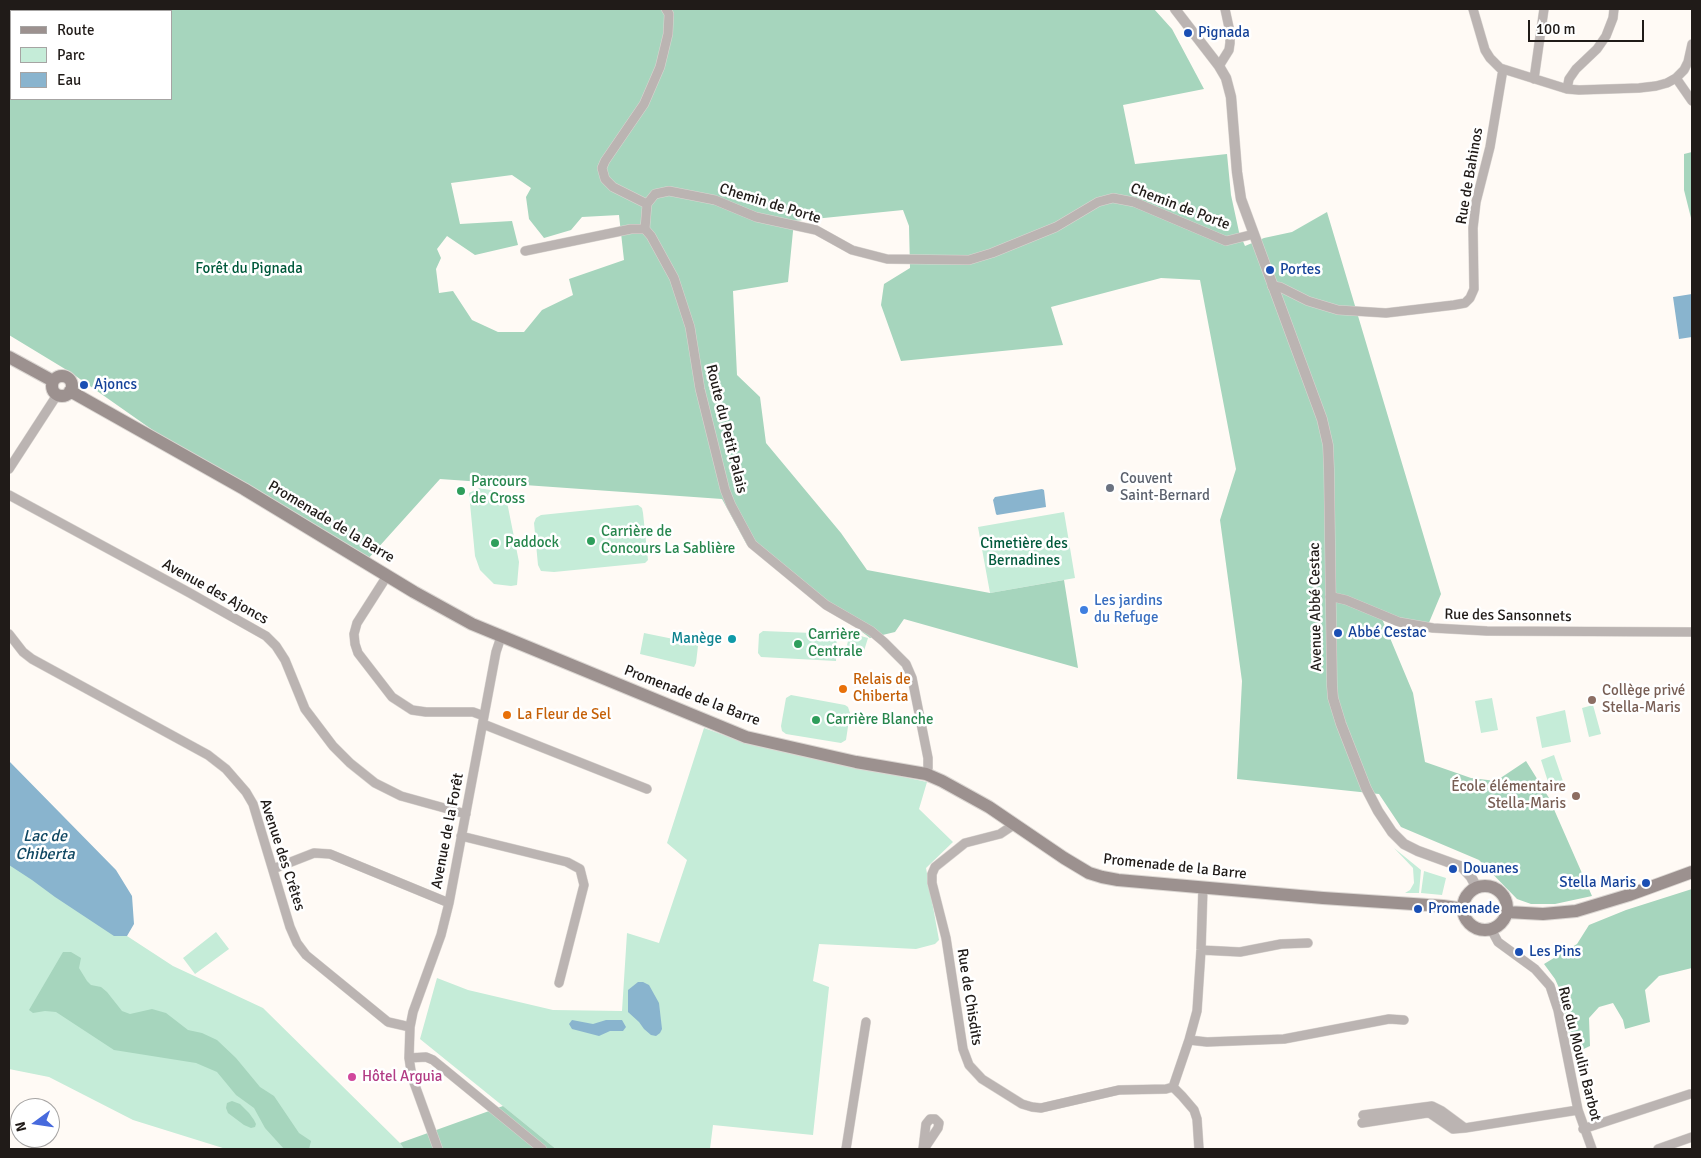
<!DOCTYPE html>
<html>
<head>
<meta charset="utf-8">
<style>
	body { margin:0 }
	#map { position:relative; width:1701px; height:1158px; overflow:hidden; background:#fffaf5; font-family:Signika,sans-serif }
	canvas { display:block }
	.frame { position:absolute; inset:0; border:10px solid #201b18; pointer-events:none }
	.legend { position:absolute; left:10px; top:10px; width:162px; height:90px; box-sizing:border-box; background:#fff; border:1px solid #a6a4a3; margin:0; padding:6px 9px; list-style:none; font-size:15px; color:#201b18 }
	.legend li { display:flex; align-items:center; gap:10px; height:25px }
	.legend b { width:25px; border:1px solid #a6a4a3 }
	.north { position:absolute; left:10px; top:1098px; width:50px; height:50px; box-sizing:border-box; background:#fff; border:1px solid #a6a4a3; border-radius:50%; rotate:256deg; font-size:14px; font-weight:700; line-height:20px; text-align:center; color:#201b18 }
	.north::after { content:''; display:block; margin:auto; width:18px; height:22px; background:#476add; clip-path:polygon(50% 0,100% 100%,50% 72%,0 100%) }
	.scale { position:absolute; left:1528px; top:20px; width:116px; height:22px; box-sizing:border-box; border:2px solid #201b18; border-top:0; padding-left:6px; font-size:15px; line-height:18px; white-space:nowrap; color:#201b18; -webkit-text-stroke:4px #fff; paint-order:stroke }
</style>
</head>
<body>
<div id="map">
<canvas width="1701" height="1158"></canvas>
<div class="frame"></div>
<ul class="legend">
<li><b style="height:6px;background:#9c918f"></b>Route</li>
<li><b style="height:14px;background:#c5ecd8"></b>Parc</li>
<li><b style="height:14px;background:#89b4ce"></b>Eau</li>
</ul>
<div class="north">N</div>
<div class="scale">100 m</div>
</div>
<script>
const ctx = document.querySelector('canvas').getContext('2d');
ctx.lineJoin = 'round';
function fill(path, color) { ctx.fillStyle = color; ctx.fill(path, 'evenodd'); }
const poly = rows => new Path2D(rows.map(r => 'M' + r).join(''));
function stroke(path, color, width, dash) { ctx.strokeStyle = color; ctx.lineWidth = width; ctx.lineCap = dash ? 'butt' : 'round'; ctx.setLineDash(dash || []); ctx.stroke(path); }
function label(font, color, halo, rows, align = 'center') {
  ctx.font = font + ' Signika,sans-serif'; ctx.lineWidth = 5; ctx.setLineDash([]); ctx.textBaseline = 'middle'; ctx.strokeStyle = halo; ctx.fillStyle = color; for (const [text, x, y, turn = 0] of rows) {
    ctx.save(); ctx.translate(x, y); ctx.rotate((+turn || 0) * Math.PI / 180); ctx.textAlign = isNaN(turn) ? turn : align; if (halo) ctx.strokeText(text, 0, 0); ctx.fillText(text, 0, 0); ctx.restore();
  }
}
fill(poly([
	[479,488,496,491,507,502,519,562,517,585,511,586,494,584,480,570,475,556,469,493],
	[638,505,642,508,643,513,648,560,645,563,554,572,541,571,538,565,534,523,536,518,541,515],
	[1064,512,1075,578,990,593,978,527],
	[763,631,837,634,836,661,761,657,758,653,759,634],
	[644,633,693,643,698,646,696,663,694,667,640,654],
	[850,633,868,638,863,654,846,649],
	[791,695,845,705,848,707,850,713,846,740,841,743,786,734,782,731,781,726,786,698],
	[1492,698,1498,730,1481,733,1475,701],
	[1593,705,1601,734,1589,737,1582,708],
	[1565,710,1571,742,1542,748,1536,717],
	[704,728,743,742,927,782,919,809,953,842,926,868,939,940,935,944,916,949,819,944,813,981,829,987,813,1135,713,1125,710,1149,556,1149,420,1039,437,978,468,990,553,1010,622,1011,627,933,659,943,687,860,667,843],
	[1554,755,1565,787,1551,791,1541,760],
	[9,768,130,900,127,936,173,966,263,1008,400,1143,404,1149,226,1149,133,1120,49,1077,9,1069],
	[1394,848,1421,870,1419,893,1405,893,1410,890,1414,883,1413,868],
	[1424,871,1446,878,1442,895,1421,893],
	[216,932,229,949,195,974,183,958]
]), '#c5ecd8');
fill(poly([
	[9,9,1154,9,1172,29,1204,89,1123,105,1135,164,1227,154,1231,195,1239,232,1245,246,1264,238,1292,232,1327,212,1441,594,1428,625,1380,614,1413,693,1425,762,1471,778,1496,781,1526,761,1549,798,1592,896,1555,904,1531,904,1517,899,1479,860,1401,827,1379,794,1237,779,1242,681,1220,520,1236,469,1200,280,1161,278,1051,307,1063,345,901,361,881,305,884,284,910,268,909,226,903,210,794,221,788,282,733,291,737,375,760,397,766,443,841,533,867,570,990,593,1064,580,1078,668,904,619,895,632,870,638,747,545,722,499,440,479,367,560,218,476,70,372,9,335],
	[11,11,171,11,171,99,11,99],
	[512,175,531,188,526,197,529,219,544,238,571,230,582,217,619,215,624,260,569,279,573,295,542,310,524,332,498,332,472,320,453,291,439,293,436,269,441,258,437,249,447,236,475,255,518,245,512,221,460,224,451,183],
	[1692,152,1692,222,1684,190,1684,154],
	[1692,889,1692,968,1659,976,1645,990,1650,1022,1625,1029,1623,1020,1613,1003,1599,1007,1589,1018,1590,1046,1573,1054,1560,990,1555,979,1544,964,1577,944,1589,925,1626,910],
	[63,952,71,952,81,958,79,968,87,981,91,985,101,987,107,992,122,1011,130,1014,152,1009,166,1013,188,1030,202,1033,217,1040,236,1058,260,1087,274,1096,299,1133,311,1141,309,1149,284,1149,265,1128,254,1108,236,1095,217,1072,196,1063,114,1050,56,1012,45,1011,33,1013,29,1010],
	[232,1101,240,1104,249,1113,254,1120,256,1124,255,1127,251,1128,244,1125,228,1113,226,1108,227,1103],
	[503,1106,556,1149,404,1149,400,1143]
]), '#a6d5bd');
fill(poly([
	[1692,294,1692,337,1679,339,1673,297],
	[1042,489,1044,490,1046,507,997,515,996,514,993,500,995,497],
	[9,761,116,870,132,896,134,924,127,936,114,936,55,897,32,880,9,865],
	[638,982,643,982,649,985,659,1003,662,1029,660,1033,656,1036,651,1035,644,1029,639,1022,628,1012,628,990],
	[572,1020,593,1024,606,1020,622,1020,626,1027,623,1031,610,1031,599,1036,572,1029,569,1024]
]), '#89b4ce');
const minor = poly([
	[1473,9,1485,50,1490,58,1500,68,1567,89,1579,90,1639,88,1656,86,1667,83,1676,78,1684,70,1688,62,1692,44],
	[1219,66,1229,50,1230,43,1230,32,1225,9],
	[1676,78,1692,101],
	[1534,79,1544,9],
	[1567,89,1569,79,1576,69,1597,49,1606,36,1613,18,1614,9],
	[647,204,655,194,669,191,715,200,756,217,816,230,852,250,887,259,969,260,992,253,1056,227,1098,202,1113,198,1134,202,1226,241,1254,234],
	[645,229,647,204,613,187,605,179,602,168,605,161,644,104,660,67,668,34,669,14,666,9],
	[525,251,631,229,645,229,651,236,674,278,690,327,700,389,725,490,731,505,752,544,826,605,871,631,884,642,906,664,912,678,928,758,928,768,926,774],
	[1272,286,1280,287,1308,301,1338,310,1386,313,1454,305,1465,303,1470,298,1474,289,1473,228,1476,202,1490,147,1503,69],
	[9,469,57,395],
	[9,495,188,592,266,636,276,646,285,660,305,709,333,746,350,763,375,783,401,796,466,814],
	[387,576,357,623,354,634,355,644,358,653,392,697,412,710,426,712,473,712,484,716],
	[1330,597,1333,597,1346,600,1399,622,1433,628,1487,631,1692,632],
	[9,634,23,652,32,659,208,755,226,769,246,792,253,804,290,927,297,943,306,955,388,1022,410,1027],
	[483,724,647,789],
	[1015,824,1000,834,965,843,935,867,932,874,932,883,946,938,963,1049,969,1065,982,1079,1022,1104,1032,1107,1041,1108,1119,1090,1166,1089,1173,1087],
	[461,836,567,862,580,869,584,885,559,983],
	[273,869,314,853,330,854,449,903],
	[1491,929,1498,942,1535,969,1550,986,1558,1010,1578,1110,1592,1149],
	[1201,950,1240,952,1281,944,1308,943],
	[1189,1040,1207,1042,1284,1039,1389,1019,1404,1020],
	[409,1058,426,1057,433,1060,542,1149],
	[1363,1115,1432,1106,1442,1111,1465,1128,1578,1110],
	[1362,1123,1427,1113,1431,1114,1453,1129,1465,1128],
	[1583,1129,1690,1094],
	[438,1149,412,1077,409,1058,410,1027,413,1012,441,935,449,903,496,652,501,637],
	[846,1149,866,1022],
	[923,1149,926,1124,930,1119,935,1119,939,1123,938,1128,924,1149],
	[1199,1149,1197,1119,1194,1110,1182,1096,1173,1087,1189,1040,1197,1011,1201,950,1203,887],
	[1658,1149,1692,1137]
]);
const tertiary = poly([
	[1175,9,1219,66,1226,78,1231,97,1237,172,1241,199,1322,419,1328,445,1329,469,1332,686,1333,698,1341,724,1366,788,1378,811,1392,832,1404,844,1418,851,1462,867,1471,877,1477,888]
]);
const secondary = poly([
	[9,357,53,381],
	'52 386a10 10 0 1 1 20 0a10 10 0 1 1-20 0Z',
	[70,391,244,489,414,592,472,624,746,737,856,762,926,774,942,781,989,807,1064,858,1089,873,1102,877,1118,880,1323,898,1443,906,1464,909],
	'1463 908a22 22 0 1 1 44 0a22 22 0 1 1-44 0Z',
	[1507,912,1543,914,1576,911,1629,895,1692,872]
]);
stroke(minor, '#dbd6d2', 10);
stroke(tertiary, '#dbd6d2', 11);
stroke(secondary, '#dbd6d2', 14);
stroke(minor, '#bbb4b2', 9);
stroke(tertiary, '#bbb4b2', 10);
stroke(secondary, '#9c918f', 12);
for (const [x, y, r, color] of [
	[1188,33,5,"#1a4fb4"],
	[1270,270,5,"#1a4fb4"],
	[84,385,5,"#1a4fb4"],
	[1110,488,5,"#6b7280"],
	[461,491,5,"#2e9e5b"],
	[591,541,5,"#2e9e5b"],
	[495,543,5,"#2e9e5b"],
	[1084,610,5,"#3f7fe0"],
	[1338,633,5,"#1a4fb4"],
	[732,639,5,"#0f9aa8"],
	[798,644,5,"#2e9e5b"],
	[843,689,5,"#e8710a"],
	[1592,700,5,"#8d6e63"],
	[507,715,5,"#e8710a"],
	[816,720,5,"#2e9e5b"],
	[1576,796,5,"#8d6e63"],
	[1453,869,5,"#1a4fb4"],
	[1646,883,5,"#1a4fb4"],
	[1418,909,5,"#1a4fb4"],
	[1519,952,5,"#1a4fb4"],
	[352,1077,5,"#d1479c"]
]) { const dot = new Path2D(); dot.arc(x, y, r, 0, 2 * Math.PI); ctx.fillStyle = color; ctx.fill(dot); stroke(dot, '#fff', 2); }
label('15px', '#164399', '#fff', [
	["Pignada",1198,33],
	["Portes",1280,270],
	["Ajoncs",94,385],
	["Abbé Cestac",1348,633],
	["Douanes",1463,869],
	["Stella Maris",1636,883,"right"],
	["Promenade",1428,909],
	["Les Pins",1529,952]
], 'left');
label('15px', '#201b18', '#fff', [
	["Rue de Bahinos",1470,176,-80],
	["Chemin de Porte",770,204,17],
	["Chemin de Porte",1180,207,21],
	["Route du Petit Palais",726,429,76],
	["Promenade de la Barre",331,522,31],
	["Avenue des Ajoncs",215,592,29],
	["Avenue Abbé Cestac",1316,607,-91],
	["Rue des Sansonnets",1508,616,1],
	["Promenade de la Barre",692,696,21],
	["Avenue de la Forêt",448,831,-79],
	["Avenue des Crêtes",282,855,72],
	["Promenade de la Barre",1175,867,6],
	["Rue de Chisdits",969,997,81],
	["Rue du Moulin Barbot",1579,1054,76]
]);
label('15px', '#00593b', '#fff', [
	["Forêt du Pignada",249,269],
	["Cimetière des",1024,544],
	["Bernadines",1024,561]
]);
label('15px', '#5b616d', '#fff', [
	["Couvent",1120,479],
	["Saint-Bernard",1120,496]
], 'left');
label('15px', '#27864d', '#fff', [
	["Parcours",471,482],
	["de Cross",471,499],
	["Carrière de",601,532],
	["Concours La Sablière",601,549],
	["Paddock",505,543],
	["Carrière",808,635],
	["Centrale",808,652],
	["Carrière Blanche",826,720]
], 'left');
label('15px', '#366cbe', '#fff', [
	["Les jardins",1094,601],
	["du Refuge",1094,618]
], 'left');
label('15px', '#0d838f', '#fff', [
	["Manège",722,639]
], 'right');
label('15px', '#c56008', '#fff', [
	["Relais de",853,680],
	["Chiberta",853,697],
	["La Fleur de Sel",517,715]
], 'left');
label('15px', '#785e54', '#fff', [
	["Collège privé",1602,691],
	["Stella-Maris",1602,708],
	["École élémentaire",1566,787,"right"],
	["Stella-Maris",1566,804,"right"]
], 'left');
label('15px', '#b23c85', '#fff', [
	["Hôtel Arguia",362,1077]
], 'left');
label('italic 16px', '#104762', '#fff', [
	["Lac de",45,837],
	["Chiberta",45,855]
]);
</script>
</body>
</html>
